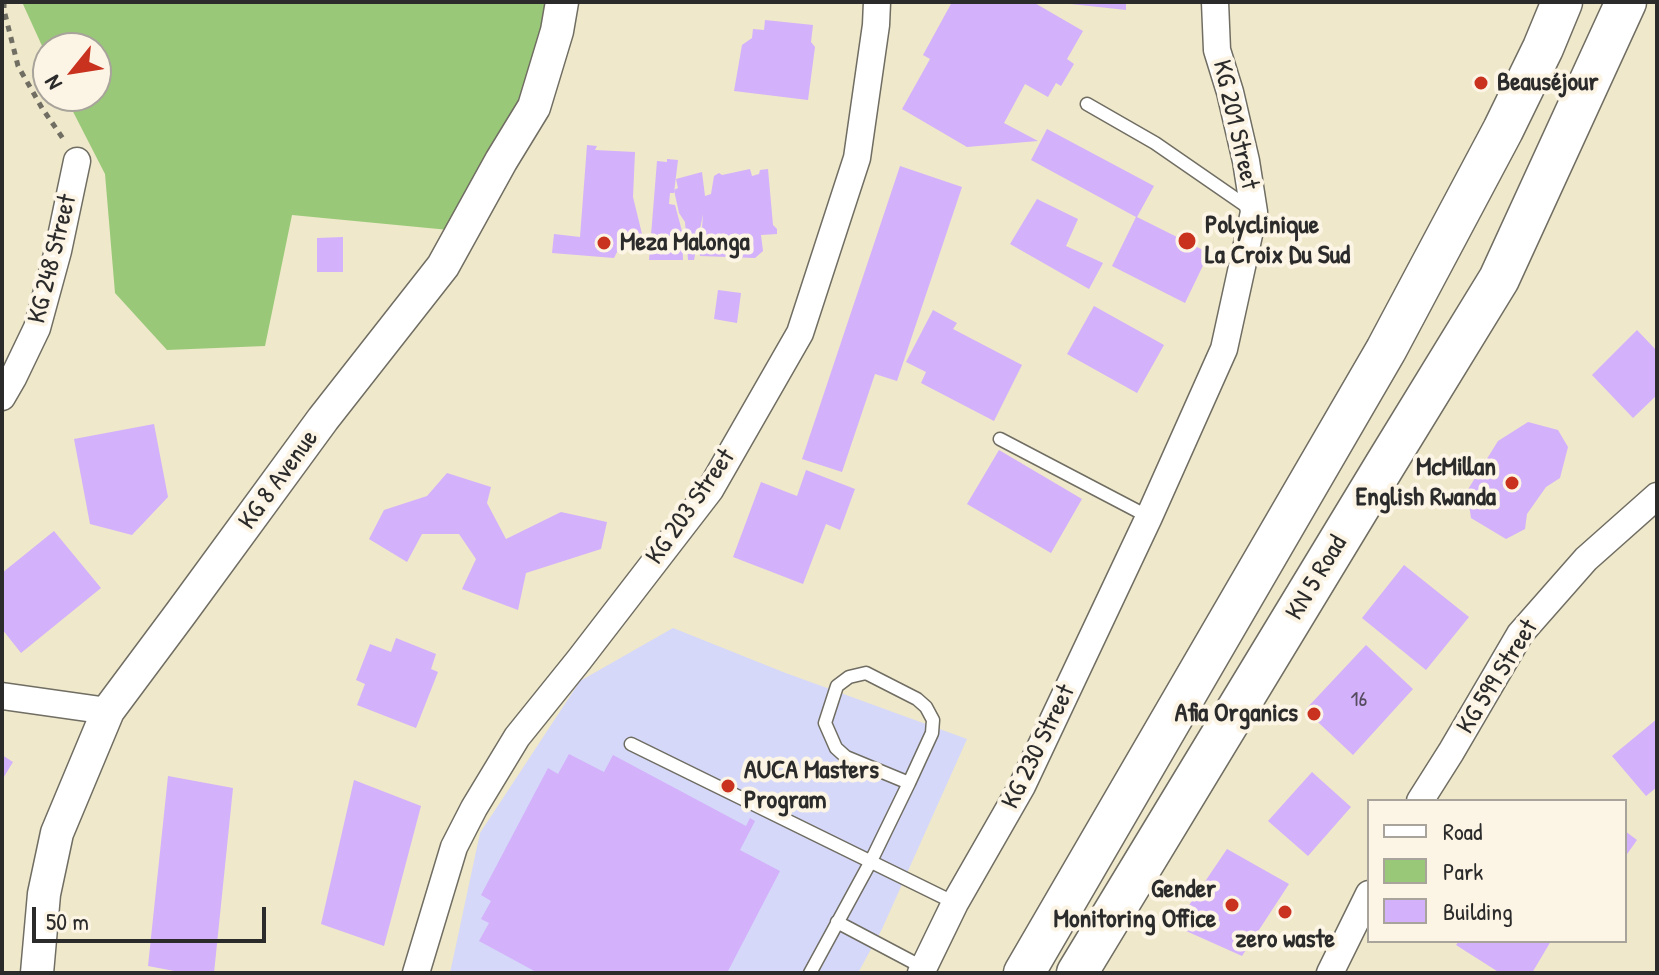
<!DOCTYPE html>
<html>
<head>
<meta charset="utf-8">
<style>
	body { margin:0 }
	#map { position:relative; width:1659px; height:975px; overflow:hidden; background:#efe8cb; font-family:"Patrick Hand",sans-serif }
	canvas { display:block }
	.frame { position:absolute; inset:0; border:4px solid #2b2b2b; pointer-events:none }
	.legend { position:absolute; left:1367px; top:799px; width:260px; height:144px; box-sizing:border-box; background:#fcf5e5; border:2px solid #a8a49b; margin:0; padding:10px 14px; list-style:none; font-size:24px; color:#2b2b2b }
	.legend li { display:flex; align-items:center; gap:16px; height:40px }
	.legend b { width:40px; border:2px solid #a8a49b }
	.north { position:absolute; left:32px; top:32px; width:80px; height:80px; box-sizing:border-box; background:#fcf5e5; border:2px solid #a8a49b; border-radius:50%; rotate:240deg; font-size:22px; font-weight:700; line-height:32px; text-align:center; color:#2b2b2b }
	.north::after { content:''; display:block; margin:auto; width:28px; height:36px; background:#c8321e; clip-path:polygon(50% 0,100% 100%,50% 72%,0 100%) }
	.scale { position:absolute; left:32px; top:907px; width:234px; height:36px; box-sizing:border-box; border:4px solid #2b2b2b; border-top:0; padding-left:10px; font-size:24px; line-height:28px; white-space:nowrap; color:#2b2b2b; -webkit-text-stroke:6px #fcf5e5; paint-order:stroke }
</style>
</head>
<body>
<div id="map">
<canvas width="1659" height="975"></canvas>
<div class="frame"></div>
<ul class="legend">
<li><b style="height:10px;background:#fff"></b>Road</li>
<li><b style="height:22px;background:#99c978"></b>Park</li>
<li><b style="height:22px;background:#d3b1fb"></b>Building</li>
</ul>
<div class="north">N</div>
<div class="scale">50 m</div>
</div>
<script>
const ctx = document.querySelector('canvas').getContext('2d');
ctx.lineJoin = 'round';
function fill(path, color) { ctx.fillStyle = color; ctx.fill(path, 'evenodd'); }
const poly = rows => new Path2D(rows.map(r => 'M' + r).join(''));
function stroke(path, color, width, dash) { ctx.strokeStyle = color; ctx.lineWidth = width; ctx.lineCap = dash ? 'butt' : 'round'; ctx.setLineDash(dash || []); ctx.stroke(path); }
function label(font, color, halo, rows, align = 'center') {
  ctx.font = font + ' "Patrick Hand",sans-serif'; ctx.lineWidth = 8; ctx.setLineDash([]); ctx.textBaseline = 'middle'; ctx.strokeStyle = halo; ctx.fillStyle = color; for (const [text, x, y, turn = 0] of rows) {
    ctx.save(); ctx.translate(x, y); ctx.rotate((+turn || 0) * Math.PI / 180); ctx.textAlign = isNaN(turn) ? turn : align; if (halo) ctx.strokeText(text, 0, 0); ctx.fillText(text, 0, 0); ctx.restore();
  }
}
fill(poly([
	[673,628,783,672,967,739,882,929,858,973,450,973,480,833,580,681]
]), '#d5d8f9');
fill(poly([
	[22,2,550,2,530,118,449,230,292,215,265,346,167,350,115,293,105,174,65,96,96,96,96,48,48,48,48,59]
]), '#99c978');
fill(poly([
	[952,2,1033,2,1083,31,1067,59,1074,64,1061,86,1056,83,1048,97,1025,84,1004,123,1038,141,967,147,902,109,930,59,923,55],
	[1071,2,1126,2,1126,10,1071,4],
	[765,20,813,25,811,42,815,47,808,100,734,91,742,45,752,38,753,29,764,30],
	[1047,129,1154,186,1137,217,1209,253,1185,303,1112,266,1136,217,1031,160],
	[587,145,597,146,595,150,635,152,633,197,642,234,620,246,614,258,552,253,554,234,580,237],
	[667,159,678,160,674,193,670,193,669,204,675,205,682,231,683,260,649,260,657,161,667,162],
	[900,166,962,187,897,381,875,374,842,472,802,459],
	[750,169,752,176,759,174,760,170,768,169,773,225,777,229,777,234,761,235,763,251,755,258,700,256,703,214,694,260,688,260,685,222,679,213,674,190,678,188,676,179,702,172,705,196,711,194,714,176,719,173,722,175],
	[1037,199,1078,219,1066,246,1103,263,1089,289,1010,244],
	[343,237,343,272,317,272,317,238],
	[718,290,741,293,737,323,714,319],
	[1094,306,1164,345,1137,393,1067,354],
	[933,310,957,323,953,329,1022,365,994,421,921,383,926,372,906,362],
	[1637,330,1657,351,1657,395,1633,418,1592,375],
	[1528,422,1558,430,1568,447,1560,478,1546,487,1527,514,1525,529,1506,539,1471,518,1467,491,1498,441],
	[154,424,168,497,132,535,90,524,74,439],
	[999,450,1082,499,1051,553,967,504],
	[806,470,855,489,840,530,826,524,803,584,733,557,761,482,797,496],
	[447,473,491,487,487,503,506,539,561,512,607,522,601,549,526,573,518,610,462,589,476,559,459,534,422,534,407,562,369,539,384,510,427,496],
	[54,531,101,588,21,653,2,629,2,573],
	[1404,565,1469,617,1426,670,1362,618],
	[396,638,436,654,431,669,438,672,416,728,357,705,365,684,356,680,370,644,391,652],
	[1366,645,1413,689,1353,755,1305,710],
	[1657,719,1657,787,1646,796,1612,756],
	[569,754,604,772,613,755,746,826,750,818,755,821,740,850,780,871,727,973,538,973,479,941,489,923,481,919,491,901,481,895,548,768,558,774],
	[2,755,13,762,2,780],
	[1312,772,1351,807,1308,856,1268,821],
	[168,776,233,788,214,973,185,973,148,966],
	[354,780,421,806,384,946,321,924],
	[1625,831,1637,840,1625,857],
	[1227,849,1289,884,1242,956,1175,926],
	[1459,941,1551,941,1532,973,1500,973,1456,945]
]), '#d3b1fb');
const service = poly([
	[1087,104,1155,143,1252,210],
	[1000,439,1149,517],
	[631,744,955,903],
	[837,922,924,968],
	[810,973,871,861,909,783,932,733,933,720,926,707,917,699,866,673,849,677,837,686,825,723,836,748,846,757,909,783]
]);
const minor = poly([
	[2,397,13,378,37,328,58,251,77,161],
	[2,696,108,711],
	[1420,801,1451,752,1520,634,1586,559,1657,496],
	[416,973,454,847,474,808,517,737,579,660,710,490,800,333,857,158,876,25,877,2],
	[921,973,955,903,1022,786,1149,517,1224,349,1254,212,1246,161,1230,92,1217,50,1215,2],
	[1330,973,1369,894]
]);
const tertiary = poly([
	[37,973,44,894,57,833,108,711,181,613,323,419,443,266,501,161,534,107,557,31,562,2]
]);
const primary = poly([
	[1024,973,1386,350,1503,130,1543,48,1562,2],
	[1077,973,1385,465,1499,279,1626,2]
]);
stroke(service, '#706d63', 15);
stroke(minor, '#706d63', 29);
stroke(tertiary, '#706d63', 35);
stroke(primary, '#706d63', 43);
stroke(poly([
	[4,2,4,10,18,66,42,108,64,140]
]), '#706d63', 5, [6, 6]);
stroke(service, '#fff', 12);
stroke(minor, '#fff', 26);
stroke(tertiary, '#fff', 32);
stroke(primary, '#fff', 40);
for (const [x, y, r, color] of [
	[1481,83,8,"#c8321e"],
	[1187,241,10,"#c8321e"],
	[604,243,8,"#c8321e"],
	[1512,483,8,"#c8321e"],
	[1314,714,8,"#c8321e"],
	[728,786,8,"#c8321e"],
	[1232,905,8,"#c8321e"],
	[1285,912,8,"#c8321e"]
]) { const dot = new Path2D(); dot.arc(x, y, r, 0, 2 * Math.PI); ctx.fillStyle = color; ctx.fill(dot); stroke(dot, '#fcf5e5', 3); }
label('22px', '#554c5f', null, [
	["16",1359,700]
]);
label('bold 26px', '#2b2b2b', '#fcf5e5', [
	["Beauséjour",1497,83],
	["Polyclinique",1205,226],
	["La Croix Du Sud",1205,256],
	["Meza Malonga",620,243],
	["McMillan",1496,468,"right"],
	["English Rwanda",1496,498,"right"],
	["Afia Organics",1298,714,"right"],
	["AUCA Masters",744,771],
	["Program",744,801],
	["Gender",1216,890,"right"],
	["Monitoring Office",1216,920,"right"],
	["zero waste",1285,940,"center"]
], 'left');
label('26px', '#2b2b2b', '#fcf5e5', [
	["KG 201 Street",1235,125,77],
	["KG 248 Street",53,259,-76],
	["KG 8 Avenue",279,480,-54],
	["KG 203 Street",691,507,-55],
	["KN 5 Road",1317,578,-59],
	["KG 599 Street",1498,677,-58],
	["KG 230 Street",1039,747,-64]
]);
</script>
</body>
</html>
